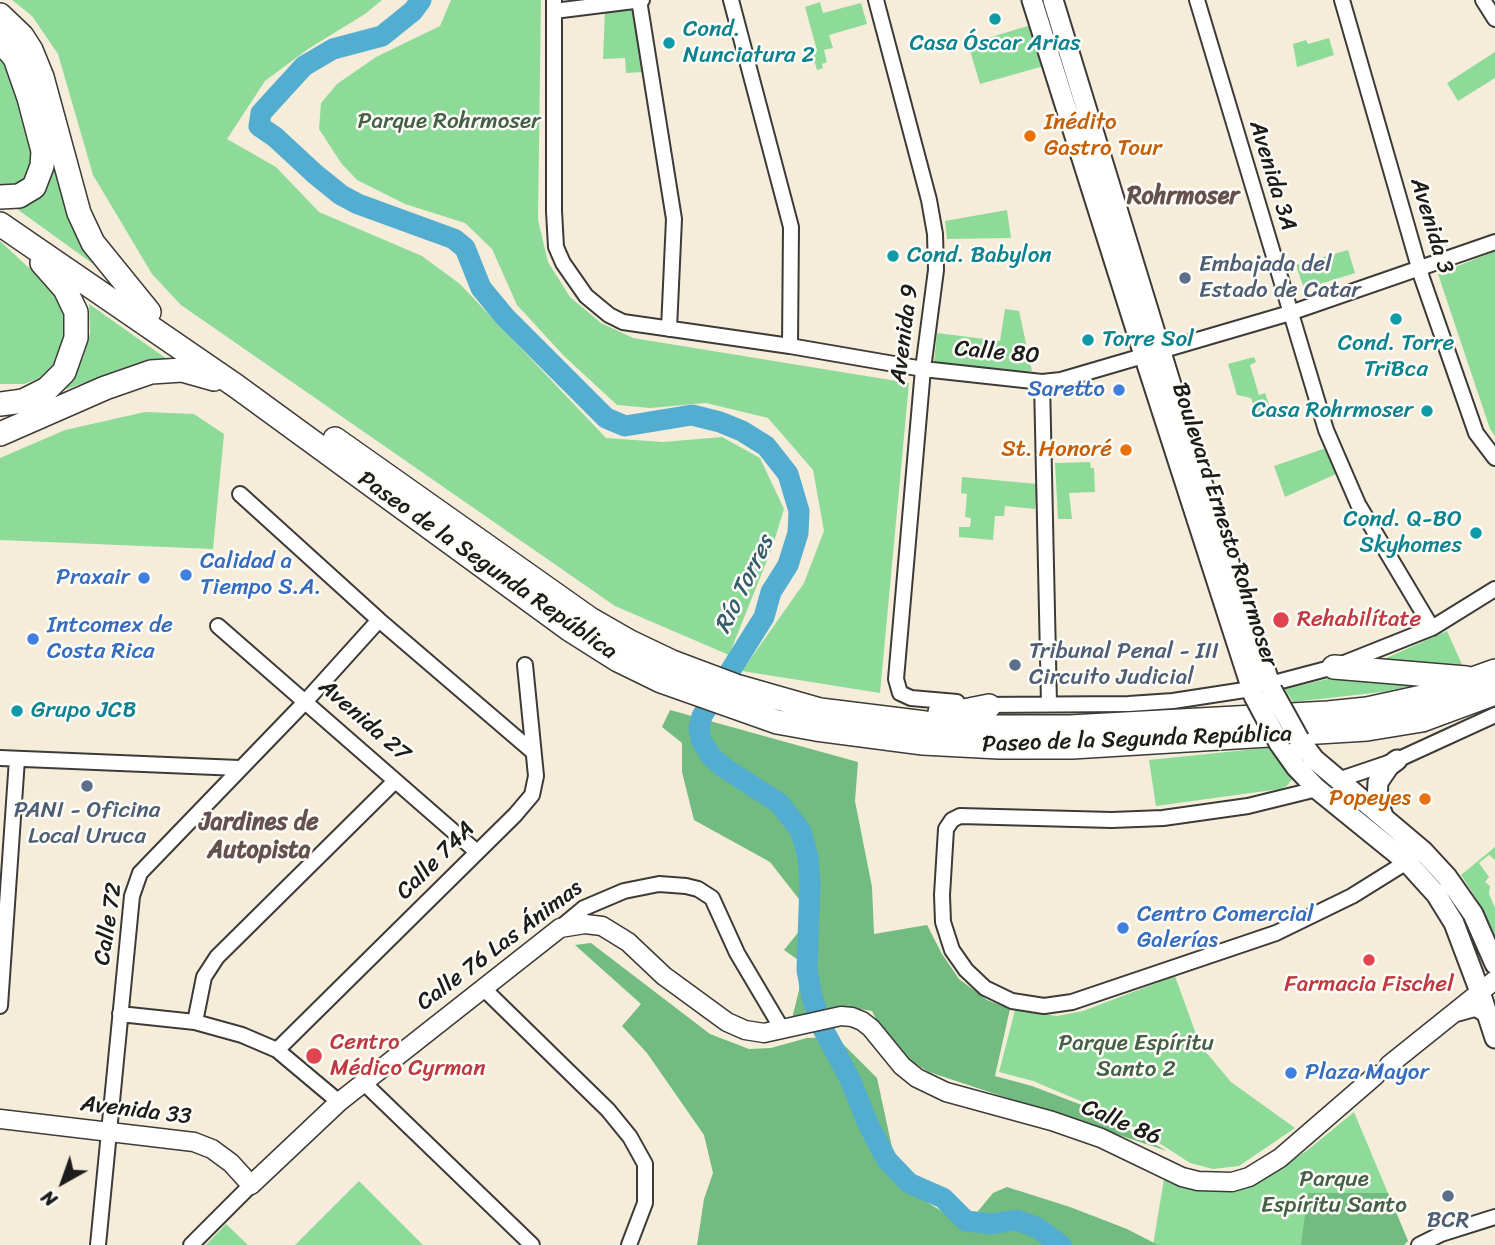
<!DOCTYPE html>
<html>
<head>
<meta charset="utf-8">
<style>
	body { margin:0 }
	#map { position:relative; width:1495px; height:1245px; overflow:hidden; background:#f5edd9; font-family:Sriracha,sans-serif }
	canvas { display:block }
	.north { position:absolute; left:28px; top:1147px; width:70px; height:70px; -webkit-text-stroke:5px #fdfcf7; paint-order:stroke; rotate:220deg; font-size:19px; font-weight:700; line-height:28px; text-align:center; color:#1c1c1c }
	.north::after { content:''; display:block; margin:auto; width:24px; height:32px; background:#1c1c1c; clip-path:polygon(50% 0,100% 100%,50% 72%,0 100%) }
</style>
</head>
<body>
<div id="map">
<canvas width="1495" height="1245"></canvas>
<div class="north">N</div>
</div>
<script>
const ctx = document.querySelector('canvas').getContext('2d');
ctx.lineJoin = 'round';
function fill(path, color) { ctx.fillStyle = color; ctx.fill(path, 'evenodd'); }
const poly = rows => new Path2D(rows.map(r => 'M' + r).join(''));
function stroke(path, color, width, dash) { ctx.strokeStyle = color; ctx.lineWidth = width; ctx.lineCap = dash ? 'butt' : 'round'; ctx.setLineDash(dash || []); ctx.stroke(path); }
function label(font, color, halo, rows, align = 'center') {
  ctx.font = font + ' Sriracha,sans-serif'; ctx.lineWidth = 5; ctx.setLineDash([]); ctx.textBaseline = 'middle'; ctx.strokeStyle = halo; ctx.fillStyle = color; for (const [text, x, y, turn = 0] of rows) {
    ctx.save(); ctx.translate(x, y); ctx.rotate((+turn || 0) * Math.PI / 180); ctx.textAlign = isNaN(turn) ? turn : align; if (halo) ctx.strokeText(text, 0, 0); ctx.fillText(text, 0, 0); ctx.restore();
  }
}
fill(poly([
	[12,0,382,0,365,14,308,49,265,81,227,139,276,167,319,212,422,256,460,284,606,438,663,442,722,437,760,458,784,509,772,548,729,655,615,606,181,305,152,274,93,175,58,54,32,16],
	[451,0,541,0,538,220,548,262,570,297,601,323,633,338,909,383,880,693,742,671,804,583,824,531,813,470,768,418,706,403,650,408,617,405,564,356,517,305,492,249,465,223,405,204,357,180,341,163,319,129,321,103,337,84,376,57,440,26],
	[820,2,823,13,861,3,867,24,829,35,833,48,824,50,827,62,822,64,823,68,817,70,811,49,816,47,805,7],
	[633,9,636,11,645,72,626,73,625,58,603,59,605,10],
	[1031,25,1044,66,980,84,968,44],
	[1329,38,1334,55,1297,67,1293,44,1306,40,1308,44],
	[0,48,37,149,28,184,0,191],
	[1495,52,1495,78,1458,101,1447,83],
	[53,153,114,279,10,204,40,192,47,186,51,177],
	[1007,210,1011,238,947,239,945,221],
	[0,241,55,292,65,313,64,342,56,363,43,377,24,384,0,384],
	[1348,250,1355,273,1304,289,1296,265],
	[1495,251,1495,436,1490,429,1438,274],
	[89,304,167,359,152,359,44,397,74,370,83,358,90,333],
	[1005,309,1019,311,1032,371,988,370,934,363,937,333,1000,341],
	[1254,357,1256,362,1250,365,1259,395,1265,393,1272,412,1257,417,1251,398,1237,395,1228,364],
	[145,412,194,414,224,434,213,549,0,540,0,458,65,430],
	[1326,448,1336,474,1285,497,1274,466],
	[1090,462,1091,468,1094,468,1095,492,1069,493,1072,519,1058,519,1055,463],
	[962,477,1037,484,1035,509,1005,506,1004,516,995,516,993,540,959,537,959,527,970,527,971,518,965,517,967,494,961,493],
	[1447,631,1464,669,1375,663],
	[1357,672,1441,680,1382,692,1293,702,1285,689],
	[1275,747,1292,772,1292,779,1287,786,1280,789,1156,806,1149,760],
	[1495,847,1495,860,1489,855,1479,863,1489,877,1485,882,1490,886,1489,894,1495,908,1495,935,1478,901,1461,875],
	[1175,976,1200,1045,1231,1082,1295,1128,1239,1166,1213,1169,1190,1163,1139,1130,1097,1108,1033,1081,999,1072,1015,1010,1057,1016,1083,1011],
	[1354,1112,1408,1241,1404,1245,1153,1245,1164,1179,1204,1191,1228,1188,1266,1178,1309,1149],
	[359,1181,423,1245,295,1245],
	[226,1224,248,1245,206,1245]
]), '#8edb99');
fill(poly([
	[670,710,858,762,855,801,872,887,874,934,927,925,942,954,959,979,987,1000,1010,1009,995,1076,1032,1086,1087,1107,1167,1151,929,1072,891,1049,872,1011,841,1006,791,1023,799,990,801,962,784,950,801,929,802,903,770,862,694,820,682,772,682,743,662,727],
	[591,943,710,1034,749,1049,771,1048,807,1038,836,1037,877,1078,893,1152,905,1188,949,1216,974,1216,993,1193,1007,1187,1070,1207,1127,1229,1158,1245,697,1245,704,1199,713,1173,704,1135,647,1053,622,1026,641,1004,575,945],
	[1308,1193,1388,1193,1408,1241,1404,1245,1301,1245]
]), '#72bb81');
stroke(poly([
	[421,0,413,11,382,36,333,49,304,66,261,113,259,126,275,137,315,174,341,195,358,204,454,239,465,248,481,288,505,317,606,418,625,426,692,415,720,422,742,431,766,446,788,474,799,511,798,533,788,565,771,592,764,617,702,716,699,728,701,740,711,756,723,767,779,803,801,831,808,857,810,882,807,970,812,997,823,1029,849,1077,869,1126,887,1160,909,1183,943,1198,966,1221,992,1224,1016,1220,1036,1227,1061,1245]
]), '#53add0', 21);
const minor = poly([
	[554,0,554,211,556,247,563,263,586,296,609,315,623,322,790,346,923,369,1042,382,1061,380,1290,313,1495,242],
	[639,0,674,219,669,329],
	[731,0,791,227,790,346],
	[876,0,929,200,935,234,936,270,923,369,896,679,900,693,911,698,957,702],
	[1197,0,1326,430,1358,504,1432,628],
	[1342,0,1422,278,1476,433,1495,458],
	[1483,0,1495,19],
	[554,11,642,0],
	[1042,382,1049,704],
	[240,494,379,620,532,751],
	[218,626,477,852],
	[981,705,1129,704,1173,701,1251,689,1334,667,1432,628,1495,589],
	[0,758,239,768],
	[1338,780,1397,760,1495,715],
	[1317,789,1248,806,1163,818,1112,820,960,816,952,820,946,829,942,895,943,922,952,950,966,970,985,988,1012,1001,1044,1006,1072,1002,1276,933,1352,896,1413,858],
	[560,928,584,908,624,891,659,884,686,886,698,889,712,898,737,953,782,1029],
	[483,988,608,1110,630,1137,645,1164,645,1203,629,1245],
	[0,1006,17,759],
	[120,1014,195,1022,242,1035,277,1050,339,1102],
	[195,1022,204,977,217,957,395,781],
	[277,1050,515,815,532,795,536,776,525,665],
	[363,1082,532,1245],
	[98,1245,132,896,140,873,305,702,379,620],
	[191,1245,251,1185],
	[1419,1245,1441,1234,1495,1217]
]);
const tertiary = poly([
	[1389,1065,1495,980],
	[0,1119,194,1142,212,1149,231,1163,251,1185,339,1102,560,928,585,924,602,926,628,942,664,976,727,1022,745,1030,764,1033,841,1016,852,1017,862,1021,871,1028,902,1066,917,1078,946,1092,1052,1121,1101,1138,1182,1177,1198,1181,1232,1182,1249,1177,1280,1158,1376,1075]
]);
const secondary = poly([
	[1032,0,1144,355,1254,696],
	[1053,0,1191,450,1272,690],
	[1299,739,1314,759,1423,851,1447,877,1473,914,1495,964],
	[1279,743,1296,767,1317,789,1407,862,1436,894,1454,923,1480,992,1495,1038],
	[1384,818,1377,801,1378,782,1389,766,1397,760],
	[1458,1011,1476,1006,1487,1013]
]);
const trunk = poly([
	[0,15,22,36,31,50,42,77,79,213,93,243,149,312],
	[0,40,15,58,29,98,43,151,42,166,34,187,19,196,0,197],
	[0,224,236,386,569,629,618,660,661,681,777,722,816,729,923,743,999,747,1072,747,1367,729,1422,720,1495,693],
	[0,404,23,401,47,389,64,372,76,338,76,312,65,289,42,263],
	[0,434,105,388,151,372,182,370,214,379],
	[335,439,590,619,630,642,672,662,736,686,820,710,925,723,1000,727,1070,727,1328,713,1367,709,1422,697,1495,671],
	[1334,667,1466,678],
	[940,712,964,711,989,706]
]);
stroke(minor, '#3d3b38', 18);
stroke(tertiary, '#3d3b38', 21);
stroke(secondary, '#3d3b38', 23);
stroke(trunk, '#3d3b38', 26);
stroke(minor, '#fff', 14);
stroke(tertiary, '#fff', 18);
stroke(secondary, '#fff', 19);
stroke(trunk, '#fff', 23);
const secondaryBridge = poly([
	[1272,690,1299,739],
	[1254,696,1279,743]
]);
stroke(secondaryBridge, '#3d3b38', 23, []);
stroke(secondaryBridge, '#fff', 19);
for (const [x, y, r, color] of [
	[995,19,7,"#0f9aa8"],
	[669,43,7,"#0f9aa8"],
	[1030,136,7,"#e8710a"],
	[893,256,7,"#0f9aa8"],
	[1185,278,7,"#5c6f8a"],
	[1396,319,7,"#0f9aa8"],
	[1088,340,7,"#0f9aa8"],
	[1119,390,7,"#3f7fe0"],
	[1427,411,7,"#0f9aa8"],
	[1126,450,7,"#e8710a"],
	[1476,533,7,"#0f9aa8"],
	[186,575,7,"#3f7fe0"],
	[144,578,7,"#3f7fe0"],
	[1281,620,9,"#e0444e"],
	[33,639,7,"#3f7fe0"],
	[1015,665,7,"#5c6f8a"],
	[17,711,7,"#0f9aa8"],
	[87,786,7,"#5c6f8a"],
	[1425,799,7,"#e8710a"],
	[1123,928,7,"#3f7fe0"],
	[1369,960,7,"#e0444e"],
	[314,1056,9,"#e0444e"],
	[1291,1073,7,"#3f7fe0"],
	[1448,1196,7,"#5c6f8a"]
]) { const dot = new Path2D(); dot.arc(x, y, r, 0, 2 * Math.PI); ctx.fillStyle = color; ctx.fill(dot); stroke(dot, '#fdfcf7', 2.5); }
label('23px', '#0d838f', '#fdfcf7', [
	["Cond.",683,30],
	["Nunciatura 2",683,56],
	["Casa Óscar Arias",995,44,"center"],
	["Cond. Babylon",907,256],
	["Torre Sol",1102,340],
	["Cond. Torre",1396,344,"center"],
	["TriBca",1396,370,"center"],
	["Casa Rohrmoser",1413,411,"right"],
	["Cond. Q-BO",1462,520,"right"],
	["Skyhomes",1462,546,"right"],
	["Grupo JCB",31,711]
], 'left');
label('23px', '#445f48', '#fdfcf7', [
	["Parque Rohrmoser",449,122],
	["Parque Espíritu",1136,1044],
	["Santo 2",1136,1070],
	["Parque",1334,1180],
	["Espíritu Santo",1334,1206]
]);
label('23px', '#c56008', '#fdfcf7', [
	["Inédito",1044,123,"left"],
	["Gastro Tour",1044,149,"left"],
	["St. Honoré",1112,450],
	["Popeyes",1411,799]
], 'right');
label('23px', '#1c1c1c', '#fdfcf7', [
	["Avenida 3A",1272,176,73],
	["Avenida 3",1431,226,73],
	["Avenida 9",905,334,-83],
	["Calle 80",997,353,5],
	["Boulevard Ernesto Rohrmoser",1224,525,72],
	["Paseo de la Segunda República",487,566,35],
	["Avenida 27",364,721,41],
	["Paseo de la Segunda República",1137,740,-2],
	["Calle 74A",436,861,-45],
	["Calle 72",109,924,-81],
	["Calle 76 Las Ánimas",500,946,-37],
	["Avenida 33",136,1111,7],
	["Calle 86",1121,1123,23]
]);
label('23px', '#4e5e75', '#fdfcf7', [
	["Embajada del",1199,265],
	["Estado de Catar",1199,291],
	["Tribunal Penal - III",1029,652],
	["Circuito Judicial",1029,678],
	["PANI - Oficina",87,811,"center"],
	["Local Uruca",87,837,"center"],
	["BCR",1448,1221,"center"]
], 'left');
label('23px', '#366cbe', '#fdfcf7', [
	["Saretto",1105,390,"right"],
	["Calidad a",200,562],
	["Tiempo S.A.",200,588],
	["Praxair",130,578,"right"],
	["Intcomex de",47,626],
	["Costa Rica",47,652],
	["Centro Comercial",1137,915],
	["Galerías",1137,941],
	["Plaza Mayor",1305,1073]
], 'left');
label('23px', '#be3a42', '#fdfcf7', [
	["Rehabilítate",1297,620],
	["Farmacia Fischel",1369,985,"center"],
	["Centro",330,1043],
	["Médico Cyrman",330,1069]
], 'left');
label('bold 24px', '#64504f', '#fdfcf7', [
	["Rohrmoser",1183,197],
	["Jardines de",259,823],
	["Autopista",259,851]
]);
label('italic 24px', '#355d6d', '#fdfcf7', [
	["Río Torres",745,585,-64]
]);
</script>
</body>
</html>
